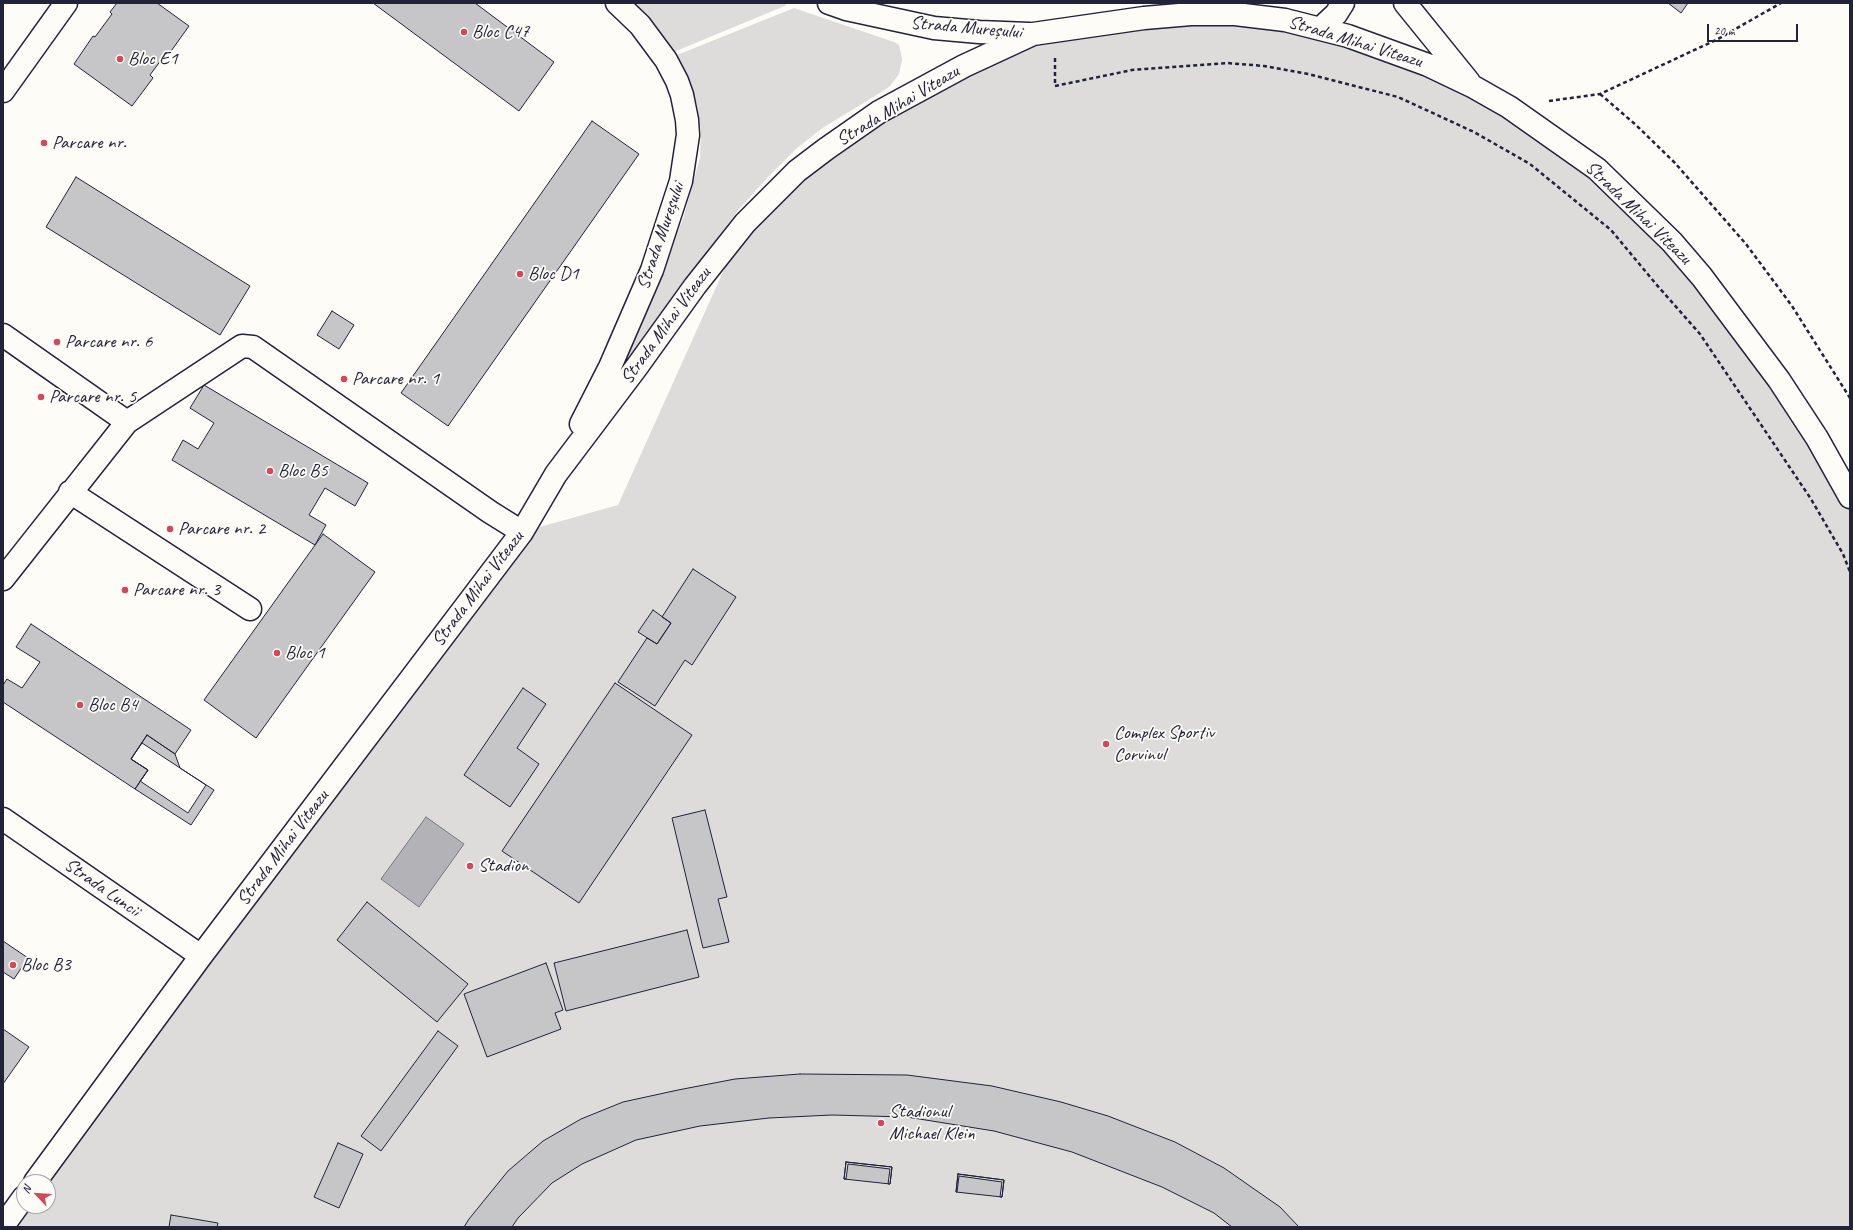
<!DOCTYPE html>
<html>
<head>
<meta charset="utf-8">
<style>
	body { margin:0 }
	#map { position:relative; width:1853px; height:1230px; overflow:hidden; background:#fdfcf7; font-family:Caveat,sans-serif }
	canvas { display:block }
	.frame { position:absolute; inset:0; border:4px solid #22223b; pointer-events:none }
	.north { position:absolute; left:16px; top:1174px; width:40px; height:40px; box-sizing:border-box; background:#fdfcf7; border:1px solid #a5a5ac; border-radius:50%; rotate:295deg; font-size:11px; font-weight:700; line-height:16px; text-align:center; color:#22223b }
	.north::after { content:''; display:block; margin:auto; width:14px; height:18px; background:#d1495b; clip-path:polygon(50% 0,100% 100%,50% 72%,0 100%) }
	.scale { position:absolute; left:1707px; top:24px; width:91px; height:18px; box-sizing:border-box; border:2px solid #22223b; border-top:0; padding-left:5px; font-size:12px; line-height:14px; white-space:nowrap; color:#22223b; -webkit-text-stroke:3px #fdfcf7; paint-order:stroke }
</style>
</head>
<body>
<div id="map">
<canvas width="1853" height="1230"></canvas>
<div class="frame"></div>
<div class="north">N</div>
<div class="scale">20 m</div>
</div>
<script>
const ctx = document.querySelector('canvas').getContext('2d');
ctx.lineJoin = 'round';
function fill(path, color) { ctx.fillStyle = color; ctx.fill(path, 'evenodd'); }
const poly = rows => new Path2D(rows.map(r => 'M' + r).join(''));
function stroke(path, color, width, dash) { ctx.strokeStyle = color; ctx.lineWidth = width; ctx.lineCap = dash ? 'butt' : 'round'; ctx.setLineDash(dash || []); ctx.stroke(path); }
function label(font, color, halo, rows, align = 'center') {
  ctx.font = font + ' Caveat,sans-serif'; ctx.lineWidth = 3.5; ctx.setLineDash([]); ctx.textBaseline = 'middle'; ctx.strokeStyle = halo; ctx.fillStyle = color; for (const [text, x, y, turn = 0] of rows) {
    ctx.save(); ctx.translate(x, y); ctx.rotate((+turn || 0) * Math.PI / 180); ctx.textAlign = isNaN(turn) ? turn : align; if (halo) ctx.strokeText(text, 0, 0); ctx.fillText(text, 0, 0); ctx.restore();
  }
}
fill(poly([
	[630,3,783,3,787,5,669,54],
	[794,8,894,42,899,45,901,53,902,60,899,74,890,86,883,91,821,129,796,149,768,177,740,208,705,254,619,373,683,219,700,158,701,131,697,105,691,88,672,57],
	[1285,20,1509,107,1672,242,1850,497,1850,1227,3,1227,24,1206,48,1206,48,1182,522,532,618,505,745,223,797,171,1033,34]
]), '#dddcdb');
const water = poly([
	[426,817,464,844,419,907,381,879,426,817]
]);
fill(water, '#b2b2b7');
stroke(water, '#787885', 1);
const building = poly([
	[117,3,157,3,189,26,169,54,167,52,150,75,153,78,132,106,74,64,93,36,95,37,112,14,110,12,117,3],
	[373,3,475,3,554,62,519,111,373,3],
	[1668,3,1688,3,1681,13,1668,3],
	[592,121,639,154,448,426,401,393,592,121],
	[76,177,250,286,220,335,46,227,76,177],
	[332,311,354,325,339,349,317,335,332,311],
	[204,385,368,483,355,506,325,488,309,515,326,525,315,545,172,460,183,440,198,449,214,423,190,408,204,385],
	[323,534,375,572,256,738,204,700,323,534],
	[693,569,736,597,692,665,685,660,655,706,618,682,647,638,657,644,671,623,662,617,693,569],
	[653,610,671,623,657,644,638,632,653,610],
	[31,624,191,730,175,754,147,735,131,759,148,770,135,789,3,702,3,685,7,679,22,688,40,662,16,647,31,624],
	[615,683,692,735,579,903,502,851,615,683],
	[523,688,546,704,517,748,539,764,510,807,464,775,523,688],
	[147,735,175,754,180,768,214,790,191,825,135,789,148,770,131,759,147,735],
	[142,743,206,785,188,813,140,781,148,770,131,759,142,743],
	[705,810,727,897,718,899,729,942,703,948,672,818,705,810],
	[367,902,468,984,437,1022,337,940,367,902],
	[687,930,699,977,566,1011,554,963,687,930],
	[3,941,28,958,14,979,3,972,3,941],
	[546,963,563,1010,555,1013,561,1029,487,1057,464,994,546,963],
	[3,1029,29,1047,3,1084,3,1029],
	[438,1031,458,1046,381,1151,361,1136,438,1031],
	[800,1074,907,1075,992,1086,1061,1102,1108,1116,1175,1142,1224,1168,1280,1207,1299,1227,1232,1227,1214,1213,1162,1187,1072,1152,994,1131,907,1117,832,1115,769,1118,700,1126,636,1140,582,1164,552,1183,518,1218,512,1227,464,1227,469,1219,508,1171,543,1141,581,1119,623,1102,678,1090,735,1079,800,1074],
	[338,1143,363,1154,339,1208,314,1197,338,1143],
	[846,1162,892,1167,890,1184,844,1179,846,1162],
	[846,1162,892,1167,890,1184,888,1184,890,1169,848,1164,846,1179,844,1179,846,1162],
	[958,1174,1004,1180,1002,1197,956,1192,958,1174],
	[958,1174,1004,1180,1002,1197,1000,1197,1002,1182,959,1176,957,1192,956,1192,958,1174],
	[171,1215,218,1223,217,1227,169,1227,171,1215]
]);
fill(building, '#c6c6c8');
stroke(building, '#22223b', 1);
const minor = poly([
	[829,3,846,9,934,28,979,32,1029,34],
	[1405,3,1469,82],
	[1321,28,1336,14,1343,3],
	[3,91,66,3],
	[3,335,127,422],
	[581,424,610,367,652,270,681,181,688,135,687,120,682,95,677,81,666,60,640,25,617,3],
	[70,492,250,609],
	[3,579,127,422,242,346,253,347,490,512,522,532],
	[3,819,201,956],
	[35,1182,201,956,522,532,556,474,636,368,695,286,745,223,797,171,826,149,879,112,964,66,1033,34,1144,18,1191,14,1235,14,1285,20,1348,36,1428,65,1472,86,1509,107,1597,169,1672,242,1702,277,1779,380,1817,438,1850,497],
	[3,1226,24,1197]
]);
stroke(minor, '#22223b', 25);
stroke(poly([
	[1055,58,1055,86,1132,70,1227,63,1264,66,1308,74,1398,97,1474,132,1530,164,1611,230,1656,284,1700,334,1811,499,1843,554,1850,572],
	[1600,94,1636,125,1675,163,1746,244,1792,306,1850,398],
	[1549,101,1600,94,1718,39,1781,3]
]), '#22223b', 2.5, [4, 3]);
stroke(minor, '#fdfcf7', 22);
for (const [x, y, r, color] of [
	[464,32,4,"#d1495b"],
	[120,59,4,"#d1495b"],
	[44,143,4,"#d1495b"],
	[520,274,4,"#d1495b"],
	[57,342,4,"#d1495b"],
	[344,379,4,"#d1495b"],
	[41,397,4,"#d1495b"],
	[270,471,4,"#d1495b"],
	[170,529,4,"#d1495b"],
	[125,590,4,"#d1495b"],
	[277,653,4,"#d1495b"],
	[80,705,4,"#d1495b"],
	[1106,744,4,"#d1495b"],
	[470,866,4,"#d1495b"],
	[13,965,4,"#d1495b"],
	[881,1123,4,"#d1495b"]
]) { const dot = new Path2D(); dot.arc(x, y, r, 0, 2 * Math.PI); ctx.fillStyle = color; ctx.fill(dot); stroke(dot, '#fdfcf7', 1.5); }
label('19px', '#22223b', '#fdfcf7', [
	["Strada Mureșului",966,28,5],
	["Strada Mihai Viteazu",1355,42,17],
	["Strada Mihai Viteazu",898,106,-31],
	["Strada Mihai Viteazu",1638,213,44],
	["Strada Mureșului",661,236,-71],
	["Strada Mihai Viteazu",666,326,-54],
	["Strada Mihai Viteazu",478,589,-53],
	["Strada Mihai Viteazu",283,848,-53],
	["Strada Luncii",102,888,35]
]);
label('19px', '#22223b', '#fdfcf7', [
	["Bloc C47",472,32],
	["Bloc E1",128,59],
	["Parcare nr.",52,143],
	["Bloc D1",528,274],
	["Parcare nr. 6",65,342],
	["Parcare nr. 1",352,379],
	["Parcare nr. 5",49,397],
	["Bloc B5",278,471],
	["Parcare nr. 2",178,529],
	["Parcare nr. 3",133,590],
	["Bloc 1",285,653],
	["Bloc B4",88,705],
	["Complex Sportiv",1114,733],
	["Corvinul",1114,755],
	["Stadion",478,866],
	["Bloc B3",21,965],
	["Stadionul",889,1112],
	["Michael Klein",889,1134]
], 'left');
</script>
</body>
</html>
